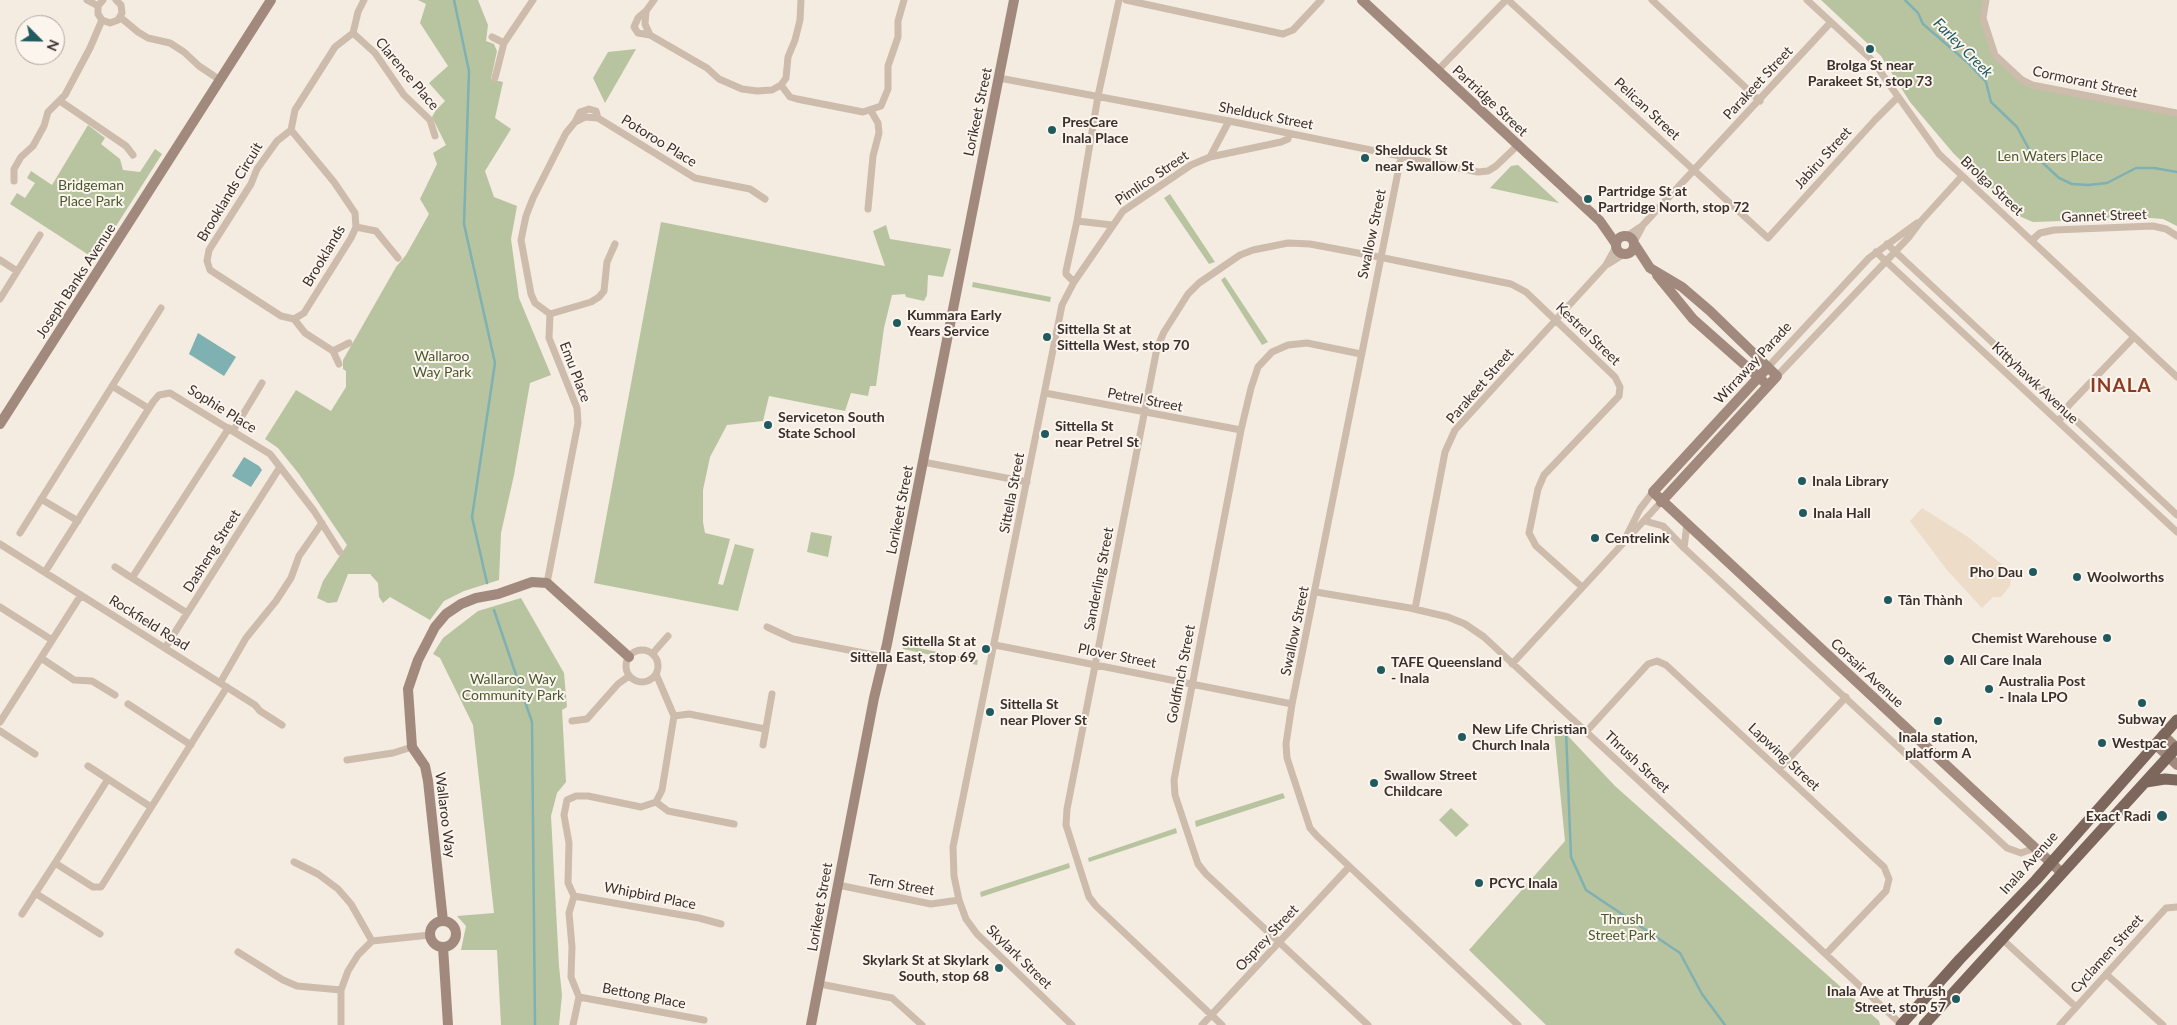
<!DOCTYPE html>
<html>
<head>
<meta charset="utf-8">
<style>
	body { margin:0 }
	#map { position:relative; width:2177px; height:1025px; overflow:hidden; background:#f4ebe1; font-family:Lato,sans-serif }
	canvas { display:block }
	.north { position:absolute; left:15px; top:15px; width:50px; height:50px; box-sizing:border-box; background:#fbf5ee; border:1px solid #aea6a0; border-radius:50%; rotate:113deg; font-size:14px; font-weight:700; line-height:20px; text-align:center; color:#3b302b }
	.north::after { content:''; display:block; margin:auto; width:18px; height:22px; background:#1f5a5e; clip-path:polygon(50% 0,100% 100%,50% 72%,0 100%) }
</style>
</head>
<body>
<div id="map">
<canvas width="2177" height="1025"></canvas>
<div class="north">N</div>
</div>
<script>
const ctx = document.querySelector('canvas').getContext('2d');
ctx.lineJoin = 'round';
function fill(path, color) { ctx.fillStyle = color; ctx.fill(path, 'evenodd'); }
const poly = rows => new Path2D(rows.map(r => 'M' + r).join(''));
function stroke(path, color, width, dash) { ctx.strokeStyle = color; ctx.lineWidth = width; ctx.lineCap = dash ? 'butt' : 'round'; ctx.setLineDash(dash || []); ctx.stroke(path); }
function label(font, color, halo, rows, align = 'center') {
  ctx.font = font + ' Lato,sans-serif'; ctx.lineWidth = 4; ctx.setLineDash([]); ctx.textBaseline = 'middle'; ctx.strokeStyle = halo; ctx.fillStyle = color; for (const [text, x, y, turn = 0] of rows) {
    ctx.save(); ctx.translate(x, y); ctx.rotate((+turn || 0) * Math.PI / 180); ctx.textAlign = isNaN(turn) ? turn : align; if (halo) ctx.strokeText(text, 0, 0); ctx.fillText(text, 0, 0); ctx.restore();
  }
}
fill(poly([
	[418,0,478,0,488,25,486,41,494,44,497,51,491,79,503,82,495,118,511,129,485,171,494,197,517,206,511,239,519,298,551,375,530,383,514,475,501,533,499,580,464,591,444,601,430,620,390,597,383,603,379,597,378,583,370,574,348,574,337,602,328,603,317,598,323,581,347,545,299,474,278,448,265,439,296,390,331,411,346,387,346,371,343,369,343,360,396,267,406,255,429,214,420,199,437,164,433,153,446,145,432,117,436,110,445,101,429,83,448,66,420,23,426,4],
	[1821,0,1986,0,1983,18,1995,55,2022,80,2177,113,2177,226,2163,219,2151,218,2033,222,2019,216,1954,154,1910,102,1881,56],
	[636,49,605,103,593,78,608,52],
	[88,125,105,138,101,144,120,159,123,170,140,172,155,149,162,154,95,259,10,204,17,193,25,198,35,183,27,178,31,171,52,185],
	[1518,165,1559,203,1490,188,1511,166],
	[1170,194,1215,262,1209,264,1164,198],
	[661,222,885,266,873,231,886,225,890,239,951,249,943,277,928,275,927,295,924,301,906,297,905,294,892,295,884,328,876,386,870,386,868,396,851,393,845,411,769,396,763,421,727,425,710,457,703,490,703,522,705,533,730,539,718,584,723,585,735,544,754,549,738,611,594,583],
	[1225,277,1268,342,1262,345,1221,280],
	[973,282,1051,297,1050,302,972,287],
	[811,532,832,536,828,557,807,552],
	[521,598,564,673,567,707,562,710,566,782,557,793,551,816,559,966,562,995,559,1025,501,1025,497,950,461,950,466,926,457,916,494,913,473,725,440,658,433,654,443,638,478,611],
	[903,645,978,660,977,665,903,649],
	[1553,720,1615,786,1879,1021,1880,1025,1546,1025,1469,950,1565,841],
	[1283,793,1285,798,1196,827,1195,821],
	[1451,808,1469,825,1456,837,1439,820],
	[1176,828,1177,833,1089,862,1088,858],
	[1069,863,1070,868,981,897,980,892]
]), '#b8c4a0');
fill(poly([
	[1922,508,1968,537,2009,570,2011,578,2010,586,2001,597,1993,597,1982,608,1947,570,1910,521]
]), '#ecdcc8');
fill(poly([
	[198,333,236,357,224,376,189,354],
	[244,457,259,466,262,470,251,487,232,476]
]), '#7fb0b2');
stroke(poly([
	[454,0,469,71,464,224,495,363,472,517,487,583],
	[1905,0,1918,13,1923,24,1967,62,1986,82,1991,102,2017,127,2030,151,2059,178,2072,184,2088,185,2107,183,2136,168,2154,168,2177,172],
	[494,610,532,722,535,1025],
	[1566,731,1571,857,1586,890,1680,953,1702,994,1725,1025]
]), '#7fb0b2', 2.5);
stroke(poly([
	[87,0,98,6],
	[103,0,98,6,98,14,102,20,110,23,118,20,122,13,121,5,116,0],
	[654,0,646,11,645,24,650,35,707,68,719,79,742,89,757,91,772,90,781,85,786,78,788,57,795,40,800,20,801,0],
	[1126,0,1283,34,1293,30,1321,0],
	[1508,0,1768,238,1875,120,1898,97],
	[1652,0,1760,101],
	[1807,0,1872,60,1939,154,2177,377],
	[1986,0,1983,18,1995,55,2022,80,2032,85,2177,113],
	[646,11,638,18,634,27,638,33,650,35],
	[120,17,138,32,148,38,170,43,184,52,199,66,220,80],
	[353,33,375,53,404,95,430,120,435,136],
	[492,37,504,43],
	[1438,70,1506,0],
	[495,78,504,43,533,0],
	[999,78,1229,121,1478,172,1488,171,1496,166,1518,145],
	[781,85,790,97,797,99,863,112,881,106,888,89,888,66,898,37,898,21,904,0],
	[60,101,126,146,133,155],
	[575,122,580,112,589,109,596,111,598,118],
	[291,130,334,182,355,213,356,227,351,238,304,313,294,319],
	[1210,157,1229,121],
	[1401,157,1292,704,1286,744,1287,758,1310,828,1317,836,1518,1025],
	[14,181,14,169,21,157,33,146,44,126,48,112,65,95,90,48,102,20],
	[868,209,873,156,879,133,878,123,871,111],
	[1077,221,1112,225],
	[356,227,376,231,398,258],
	[1627,236,1642,226,1831,22],
	[2032,240,2040,233,2054,230,2153,226,2166,229,2177,236],
	[1634,242,1642,227],
	[1887,244,2177,515],
	[1876,252,2177,532],
	[0,260,17,271],
	[1608,264,1624,254],
	[1074,282,1066,274,1066,271,1077,221,1098,96,1119,0],
	[0,299,40,235],
	[550,314,591,302,599,297,604,291,607,262,615,244],
	[294,319,281,316,210,270,207,261,209,250,251,184,257,169,277,141,291,130,295,110,335,47,353,33,358,12,364,0],
	[294,319,305,333,333,351,349,343],
	[333,351,339,364],
	[1361,354,1307,343,1288,345,1272,352,1258,367,1251,388,1241,430,1174,780,1175,795,1198,864,1206,874,1368,1025],
	[1768,367,1869,258,1917,223],
	[1777,376,1909,237,1921,221,1962,176],
	[112,386,148,408],
	[1045,393,1241,430],
	[2059,421,2069,405,2134,337],
	[233,431,262,383],
	[923,462,1027,482],
	[41,499,78,521],
	[1645,521,1663,526,1684,548,2007,848,2021,853,2035,848],
	[20,533,161,308],
	[1625,539,1640,509,1653,492],
	[0,544,255,705,260,711,282,725],
	[1684,548,1687,524],
	[115,567,132,578],
	[45,572,153,402,159,395,170,393,270,454,314,511,340,552],
	[547,583,578,423,577,408,549,338,550,314,535,303,531,294,521,240,526,216,533,198,566,133,575,122,585,117,598,118,695,178,750,189,765,199],
	[1316,592,1410,608,1448,617,1465,624,1484,637,1902,1025],
	[0,607,52,640],
	[1415,609,1445,452,1455,430,1606,265,1616,247],
	[187,613,132,578,229,428],
	[767,627,793,639,884,657],
	[995,645,1292,704],
	[165,648,280,467],
	'626 666a16 16 0 1 1 32 0a16 16 0 1 1-32 0Z',
	[653,653,668,636],
	[41,658,74,680,92,681,115,695],
	[1512,664,1661,502],
	[220,683,246,638,276,601,291,578,299,556,322,523],
	[128,704,191,745],
	[674,716,689,714,765,729],
	[572,721,587,719,618,684,629,676],
	[0,722,81,595],
	[0,731,35,754],
	[1586,732,1648,664,1657,661,1666,665,1884,867,1889,879,1886,891,1826,954],
	[763,745,772,694],
	[347,760,393,753,412,747],
	[88,766,151,807],
	[1779,769,1846,697],
	[108,779,55,863,93,887,101,887,227,687],
	[656,802,668,811,734,824],
	[294,862,318,874,338,889,351,904,372,941],
	[838,885,931,904,959,900],
	[35,893,100,934],
	[574,896,699,918,721,924],
	[22,914,55,863],
	[2002,939,2076,1007],
	[238,952,283,980,297,986,341,990],
	[2106,974,2163,1025],
	[820,984,892,998,922,1025],
	[579,997,704,1020],
	[341,1025,341,990,348,971,358,955,372,941,430,935],
	[573,1025,579,997,571,977,572,947,569,913,574,896,568,883,569,843,564,815,567,800,576,796,588,796,641,807,656,802,662,790,674,716,656,674],
	[1072,1025,977,934,966,919,959,900,954,876,953,847,1062,305,1074,282,1123,211,1191,165,1210,157,1281,142,1288,139,1289,134],
	[1202,1025,1349,867],
	[1222,1025,1096,906,1089,897,1066,825,1067,809,1157,348,1164,332,1188,294,1199,283,1240,255,1253,250,1288,243,1310,244,1379,257,1511,284,1526,292,1615,377,1620,387,1619,396,1544,475,1538,489,1529,533,1536,546,1582,587],
	[2060,1025,2166,908,2177,907]
]), '#cdbbac', 7);
stroke(poly([
	[1362,0,1600,221,1616,244],
	'1616 245a9 9 0 1 1 18 0a9 9 0 1 1-18 0Z',
	[1635,245,1650,268,1682,287,1710,311,1777,376,1661,502],
	[1657,275,1693,319,1763,381],
	[1768,367,1653,492,2062,873],
	[0,424,271,0],
	[2163,735,2177,748],
	[2155,744,2177,765],
	[443,921,428,781,425,766,412,747,408,689,418,660,435,627,446,614,461,604,476,598,498,594,532,582,547,583,629,657],
	'430 934a13 13 0 1 1 26 0a13 13 0 1 1-26 0Z',
	[443,947,448,1025],
	[811,1025,874,698,887,644,1014,0]
]), '#a18a7d', 10);
stroke(poly([
	[2146,782,2165,779,2177,780],
	[1901,1025,1960,959,2036,880,2177,720],
	[1924,1025,2177,747]
]), '#7d675c', 11);
for (const [x, y, r, color] of [
	[1870,49,5,"#1f5a5e"],
	[1052,130,5,"#1f5a5e"],
	[1365,158,5,"#1f5a5e"],
	[1588,199,5,"#1f5a5e"],
	[897,323,5,"#1f5a5e"],
	[1047,337,5,"#1f5a5e"],
	[768,425,5,"#1f5a5e"],
	[1045,434,5,"#1f5a5e"],
	[1802,481,5,"#1f5a5e"],
	[1803,513,5,"#1f5a5e"],
	[1595,538,5,"#1f5a5e"],
	[2033,572,5,"#1f5a5e"],
	[2077,577,5,"#1f5a5e"],
	[1888,600,5,"#1f5a5e"],
	[2107,638,5,"#1f5a5e"],
	[986,649,5,"#1f5a5e"],
	[1949,660,6,"#1f5a5e"],
	[1381,670,5,"#1f5a5e"],
	[1989,689,5,"#1f5a5e"],
	[2142,703,5,"#1f5a5e"],
	[990,712,5,"#1f5a5e"],
	[1938,721,5,"#1f5a5e"],
	[1462,737,5,"#1f5a5e"],
	[2102,743,5,"#1f5a5e"],
	[1374,783,5,"#1f5a5e"],
	[2162,816,6,"#1f5a5e"],
	[1479,883,5,"#1f5a5e"],
	[999,968,5,"#1f5a5e"],
	[1956,999,5,"#1f5a5e"]
]) { const dot = new Path2D(); dot.arc(x, y, r, 0, 2 * Math.PI); ctx.fillStyle = color; ctx.fill(dot); stroke(dot, '#fbf5ee', 2); }
label('bold 14px', '#3b302b', '#fbf5ee', [
	["Brolga St near",1870,65,"center"],
	["Parakeet St, stop 73",1870,81,"center"],
	["PresCare",1062,122],
	["Inala Place",1062,138],
	["Shelduck St",1375,150],
	["near Swallow St",1375,166],
	["Partridge St at",1598,191],
	["Partridge North, stop 72",1598,207],
	["Kummara Early",907,315],
	["Years Service",907,331],
	["Sittella St at",1057,329],
	["Sittella West, stop 70",1057,345],
	["Serviceton South",778,417],
	["State School",778,433],
	["Sittella St",1055,426],
	["near Petrel St",1055,442],
	["Inala Library",1812,481],
	["Inala Hall",1813,513],
	["Centrelink",1605,538],
	["Pho Dau",2023,572,"right"],
	["Woolworths",2087,577],
	["Tân Thành",1898,600],
	["Chemist Warehouse",2097,638,"right"],
	["Sittella St at",976,641,"right"],
	["Sittella East, stop 69",976,657,"right"],
	["All Care Inala",1960,660],
	["TAFE Queensland",1391,662],
	["- Inala",1391,678],
	["Australia Post",1999,681],
	["- Inala LPO",1999,697],
	["Sittella St",1000,704],
	["near Plover St",1000,720],
	["Subway",2142,719,"center"],
	["New Life Christian",1472,729],
	["Church Inala",1472,745],
	["Inala station,",1938,737,"center"],
	["platform A",1938,753,"center"],
	["Westpac",2112,743],
	["Swallow Street",1384,775],
	["Childcare",1384,791],
	["Exact Radi",2151,816,"right"],
	["PCYC Inala",1489,883],
	["Skylark St at Skylark",989,960,"right"],
	["South, stop 68",989,976,"right"],
	["Inala Ave at Thrush",1946,991,"right"],
	["Street, stop 57",1946,1007,"right"]
], 'left');
label('14px', '#3b302b', '#fbf5ee', [
	["Clarence Place",407,74,50],
	["Cormorant Street",2085,82,12],
	["Parakeet Street",1758,83,-47],
	["Partridge Street",1490,101,43],
	["Pelican Street",1647,109,43],
	["Lorikeet Street",978,112,-78],
	["Shelduck Street",1266,116,11],
	["Potoroo Place",659,141,32],
	["Jabiru Street",1823,158,-48],
	["Pimlico Street",1152,178,-34],
	["Brolga Street",1992,186,43],
	["Brooklands Circuit",230,192,-59],
	["Gannet Street",2104,216,-2],
	["Swallow Street",1372,234,-78],
	["Brooklands",324,256,-59],
	["Joseph Banks Avenue",76,281,-57],
	["Kestrel Street",1588,334,44],
	["Wirraway Parade",1753,363,-47],
	["Emu Place",575,372,69],
	["Kittyhawk Avenue",2035,383,43],
	["Parakeet Street",1480,386,-49],
	["Petrel Street",1145,400,11],
	["Sophie Place",222,409,32],
	["Sittella Street",1012,493,-79],
	["Lorikeet Street",900,510,-79],
	["Dasheng Street",212,551,-58],
	["Sanderling Street",1099,579,-79],
	["Rockfield Road",149,623,32],
	["Swallow Street",1295,631,-78],
	["Plover Street",1117,656,11],
	["Corsair Avenue",1867,673,43],
	["Goldfinch Street",1181,674,-79],
	["Lapwing Street",1784,757,43],
	["Thrush Street",1637,762,43],
	["Wallaroo Way",445,815,83],
	["Inala Avenue",2029,863,-48],
	["Tern Street",901,885,10],
	["Whipbird Place",650,896,11],
	["Lorikeet Street",820,907,-80],
	["Osprey Street",1267,938,-47],
	["Cyclamen Street",2107,954,-48],
	["Skylark Street",1019,957,44],
	["Bettong Place",644,996,11]
]);
label('14px', '#4a5a2e', '#fbf5ee', [
	["Len Waters Place",2050,156],
	["Bridgeman",91,185],
	["Place Park",91,201],
	["Wallaroo",442,356],
	["Way Park",442,372],
	["Wallaroo Way",513,679],
	["Community Park",513,695],
	["Thrush",1622,919],
	["Street Park",1622,935]
]);
label('italic 15px', '#1f5a5e', '#fbf5ee', [
	["Farley Creek",1963,48,45]
]);
ctx.letterSpacing = '1px';
label('bold 19px', '#8c3b22', '#fbf5ee', [
	["INALA",2121,386]
]);
ctx.letterSpacing = '0px';
</script>
</body>
</html>
